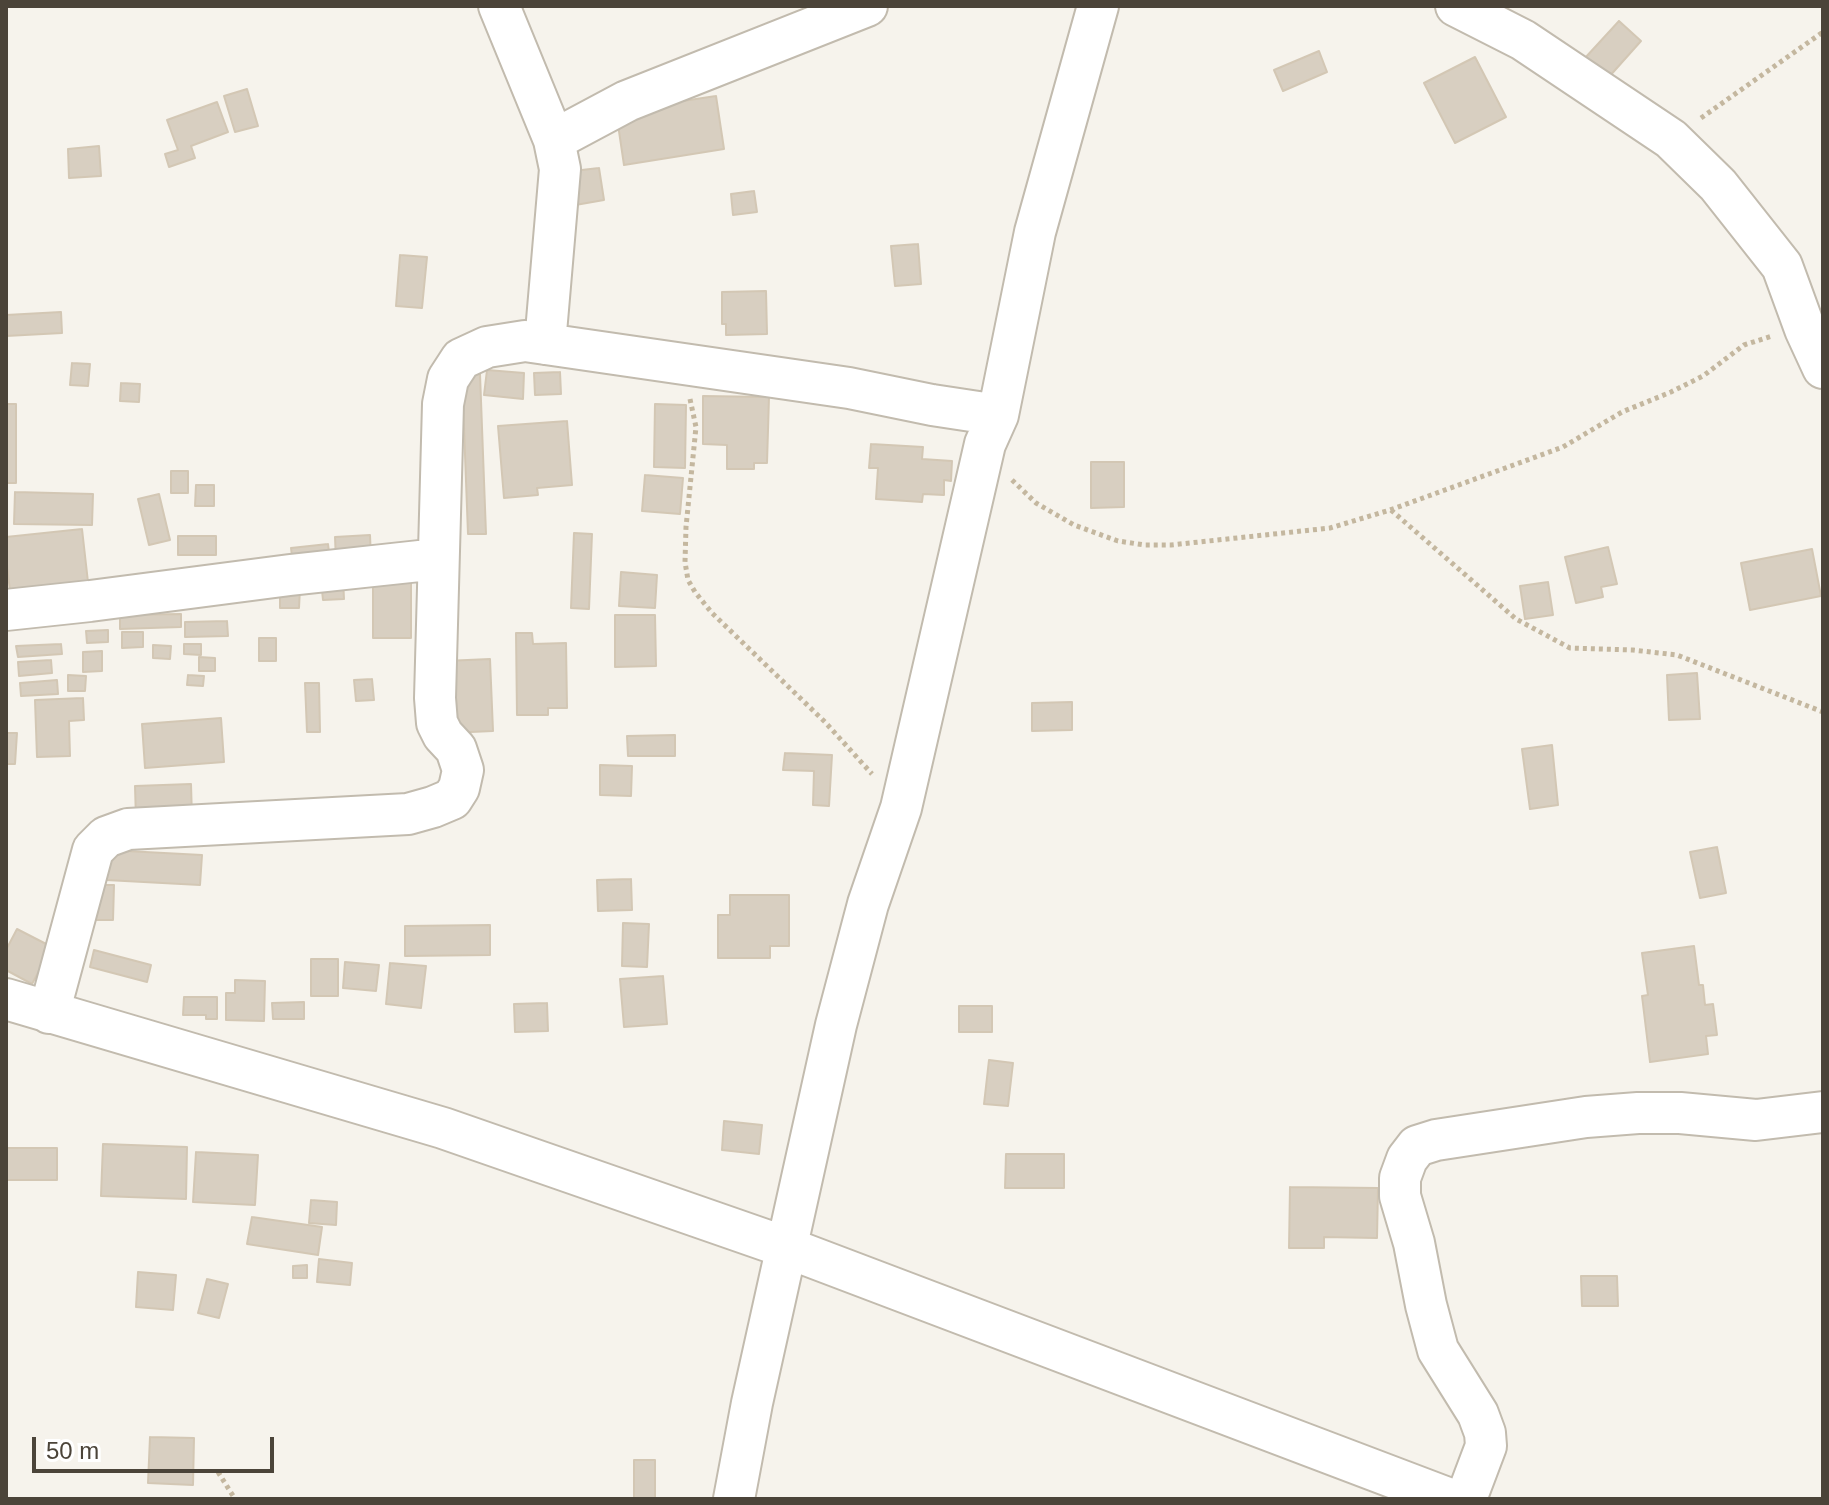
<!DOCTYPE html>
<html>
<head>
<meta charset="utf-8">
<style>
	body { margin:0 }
	#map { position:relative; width:1829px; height:1505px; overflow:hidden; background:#f6f3ec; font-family:Arial,sans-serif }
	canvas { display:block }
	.frame { position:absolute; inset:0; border:8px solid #4b4439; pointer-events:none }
	.scale { position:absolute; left:32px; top:1437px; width:242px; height:36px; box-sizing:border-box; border:4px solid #4b4439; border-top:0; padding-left:10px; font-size:24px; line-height:28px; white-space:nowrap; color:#4b4439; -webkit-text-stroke:6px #fff; paint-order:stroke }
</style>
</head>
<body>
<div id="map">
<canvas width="1829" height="1505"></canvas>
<div class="frame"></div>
<div class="scale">50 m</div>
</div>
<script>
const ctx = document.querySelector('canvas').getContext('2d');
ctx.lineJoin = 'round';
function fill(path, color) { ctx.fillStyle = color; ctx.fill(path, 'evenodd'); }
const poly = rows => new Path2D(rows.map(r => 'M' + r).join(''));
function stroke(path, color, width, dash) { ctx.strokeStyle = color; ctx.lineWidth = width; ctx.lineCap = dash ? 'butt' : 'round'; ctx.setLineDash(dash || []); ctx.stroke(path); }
const building = poly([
	[1619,21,1641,41,1608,78,1585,58,1619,21],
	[1319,51,1327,72,1283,91,1274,70,1319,51],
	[1475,57,1506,117,1455,143,1424,83,1475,57],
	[247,89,258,126,235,132,224,96,247,89],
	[716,96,724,149,624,165,616,111,716,96],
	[217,102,228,132,191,146,195,158,169,167,165,154,178,150,167,120,217,102],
	[99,146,101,176,69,178,68,149,99,146],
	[599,168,604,200,564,207,573,171,599,168],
	[754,191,757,212,733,215,731,194,754,191],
	[918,244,921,284,895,286,891,246,918,244],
	[400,255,427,257,422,308,396,306,400,255],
	[766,291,767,334,726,335,726,324,722,324,722,292,766,291],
	[61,312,62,333,6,336,6,315,61,312],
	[72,363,90,364,88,386,70,385,72,363],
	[487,370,524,373,523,399,484,395,487,370],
	[560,372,561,394,535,395,534,373,560,372],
	[480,374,486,534,468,534,462,375,480,374],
	[121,383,140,384,139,402,120,401,121,383],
	[703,396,769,397,767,463,754,463,754,469,727,469,727,445,703,444,703,396],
	[6,404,16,404,16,483,6,483,6,404],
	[655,404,686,405,685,468,654,467,655,404],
	[567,421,572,485,537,488,538,495,504,498,498,426,567,421],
	[871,444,923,447,922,459,952,461,951,481,944,480,944,495,923,494,922,502,876,499,878,468,869,468,871,444],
	[1091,462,1124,462,1124,507,1091,508,1091,462],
	[171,471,188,471,188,493,171,493,171,471],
	[645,475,683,478,680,514,642,511,645,475],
	[196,485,214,485,214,506,195,506,196,485],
	[15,492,93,494,92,525,14,524,15,492],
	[159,494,170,540,149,545,138,499,159,494],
	[82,529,89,591,11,600,6,557,6,537,82,529],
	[574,533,592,534,589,609,571,608,574,533],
	[370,535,371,559,336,561,335,537,370,535],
	[178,536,216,536,216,555,178,555,178,536],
	[328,544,330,560,293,564,291,548,328,544],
	[1608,547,1617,584,1601,587,1603,597,1576,603,1565,557,1608,547],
	[1812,549,1821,596,1750,610,1741,563,1812,549],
	[621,572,657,575,655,608,619,606,621,572],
	[343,579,344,599,323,600,321,581,343,579],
	[411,579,411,638,373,638,373,580,411,579],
	[1548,582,1553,615,1525,619,1520,586,1548,582],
	[280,588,300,588,299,608,280,608,280,588],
	[181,614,181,627,120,629,120,615,181,614],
	[615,615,655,615,656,666,615,667,615,615],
	[227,621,228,636,185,637,185,622,227,621],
	[108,630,108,642,87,643,86,631,108,630],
	[122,632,143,632,143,647,122,648,122,632],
	[516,633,532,633,533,644,566,643,567,708,548,708,548,715,517,715,516,633],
	[259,638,276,638,276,661,259,661,259,638],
	[61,644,62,654,18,657,16,646,61,644],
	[184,644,201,644,201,655,184,654,184,644],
	[153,645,171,646,170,659,153,658,153,645],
	[102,651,102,671,83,672,83,652,102,651],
	[199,657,215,658,215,671,199,671,199,657],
	[490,659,493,731,448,733,445,661,490,659],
	[51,660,52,673,19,676,18,662,51,660],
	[1697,673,1700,719,1669,720,1667,675,1697,673],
	[68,675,86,676,85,691,68,691,68,675],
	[188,675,204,676,203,686,187,685,188,675],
	[372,679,374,700,356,701,354,680,372,679],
	[57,680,58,694,21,696,20,683,57,680],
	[305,683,319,683,320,732,307,732,305,683],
	[83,698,84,720,69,721,70,756,37,757,35,700,83,698],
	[1072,702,1072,730,1032,731,1032,703,1072,702],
	[221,718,224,762,145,768,142,724,221,718],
	[6,733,17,733,15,764,6,764,6,733],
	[675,735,675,756,628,756,627,736,675,735],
	[1552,745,1558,805,1530,809,1522,749,1552,745],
	[785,753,832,755,829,806,813,805,814,771,783,770,785,753],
	[600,765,632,766,631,796,600,795,600,765],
	[191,784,192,818,136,820,135,786,191,784],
	[1717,847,1726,893,1700,898,1690,852,1717,847],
	[107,850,202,855,200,885,106,880,107,850],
	[631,879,632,910,598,911,597,880,631,879],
	[95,885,114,885,113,920,93,920,95,885],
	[730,895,789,895,789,946,770,946,770,958,718,958,718,915,730,915,730,895],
	[623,923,649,924,647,967,622,966,623,923],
	[490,925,490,955,405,956,405,926,490,925],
	[17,929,52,947,32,984,6,970,6,950,17,929],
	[1694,946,1699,985,1703,985,1705,1005,1713,1004,1717,1035,1706,1036,1708,1054,1650,1062,1642,996,1648,995,1642,953,1694,946],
	[94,950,151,965,147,982,90,967,94,950],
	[311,959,338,959,338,996,311,996,311,959],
	[345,962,379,965,376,991,343,988,345,962],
	[390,963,426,966,421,1008,386,1004,390,963],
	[663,976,667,1024,624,1027,620,979,663,976],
	[235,980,265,981,264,1021,226,1020,226,993,235,993,235,980],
	[184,997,217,997,217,1019,206,1019,206,1015,183,1015,184,997],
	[304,1002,304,1019,273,1019,272,1003,304,1002],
	[547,1003,548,1031,515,1032,514,1004,547,1003],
	[959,1006,992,1006,992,1032,959,1032,959,1006],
	[989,1060,1013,1063,1008,1106,984,1104,989,1060],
	[724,1121,762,1125,759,1154,722,1150,724,1121],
	[103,1144,187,1147,186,1199,101,1196,103,1144],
	[6,1148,57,1148,57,1180,6,1180,6,1148],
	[196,1152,258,1155,255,1205,193,1202,196,1152],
	[1006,1154,1064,1154,1064,1188,1005,1188,1006,1154],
	[1290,1187,1378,1188,1377,1238,1324,1237,1324,1248,1289,1248,1290,1187],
	[311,1200,337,1202,336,1225,309,1223,311,1200],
	[252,1217,322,1227,318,1255,247,1244,252,1217],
	[319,1259,352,1263,350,1285,317,1282,319,1259],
	[307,1265,307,1278,293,1278,293,1266,307,1265],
	[138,1272,176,1275,173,1310,136,1307,138,1272],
	[1581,1276,1617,1276,1618,1306,1582,1306,1581,1276],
	[207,1279,228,1284,219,1318,198,1313,207,1279],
	[150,1437,194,1438,193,1485,148,1483,150,1437],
	[634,1460,655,1460,655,1499,634,1499,634,1460]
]);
fill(building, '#d8cfc1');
stroke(building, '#d3c7b4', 2);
const minor = poly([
	[499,6,554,140,560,169,545,344],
	[1456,6,1523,40,1671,139,1718,185,1782,266,1805,329,1823,368],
	[554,140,627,101,867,6],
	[6,610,90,601,290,575,438,559],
	[6,999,443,1128,788,1248,1450,1499],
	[49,1013,93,850,106,837,128,829,408,814,433,807,452,799,459,788,463,770,456,749,443,735,437,723,435,698,443,404,448,379,461,359,487,347,525,341,849,388,932,405,998,415],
	[734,1499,752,1403,836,1025,868,904,901,808,985,444,998,415,1035,232,1098,6],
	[1466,1499,1486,1446,1485,1433,1478,1414,1438,1350,1426,1305,1414,1243,1400,1196,1400,1178,1407,1159,1417,1146,1436,1140,1586,1117,1638,1113,1680,1113,1756,1120,1823,1112]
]);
stroke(minor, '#c2bbae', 44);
stroke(poly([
	[1701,118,1823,32],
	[690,399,696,427,686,527,685,562,688,580,695,592,712,613,825,722,872,774],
	[1012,480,1036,503,1074,525,1118,541,1145,545,1171,545,1330,528,1390,510,1563,447,1622,412,1671,392,1703,376,1744,345,1772,336],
	[1391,510,1516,619,1570,648,1633,650,1677,655,1823,712],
	[218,1472,235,1499]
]), '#c4b79f', 5, [4, 4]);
stroke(minor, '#fff', 40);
</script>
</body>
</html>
